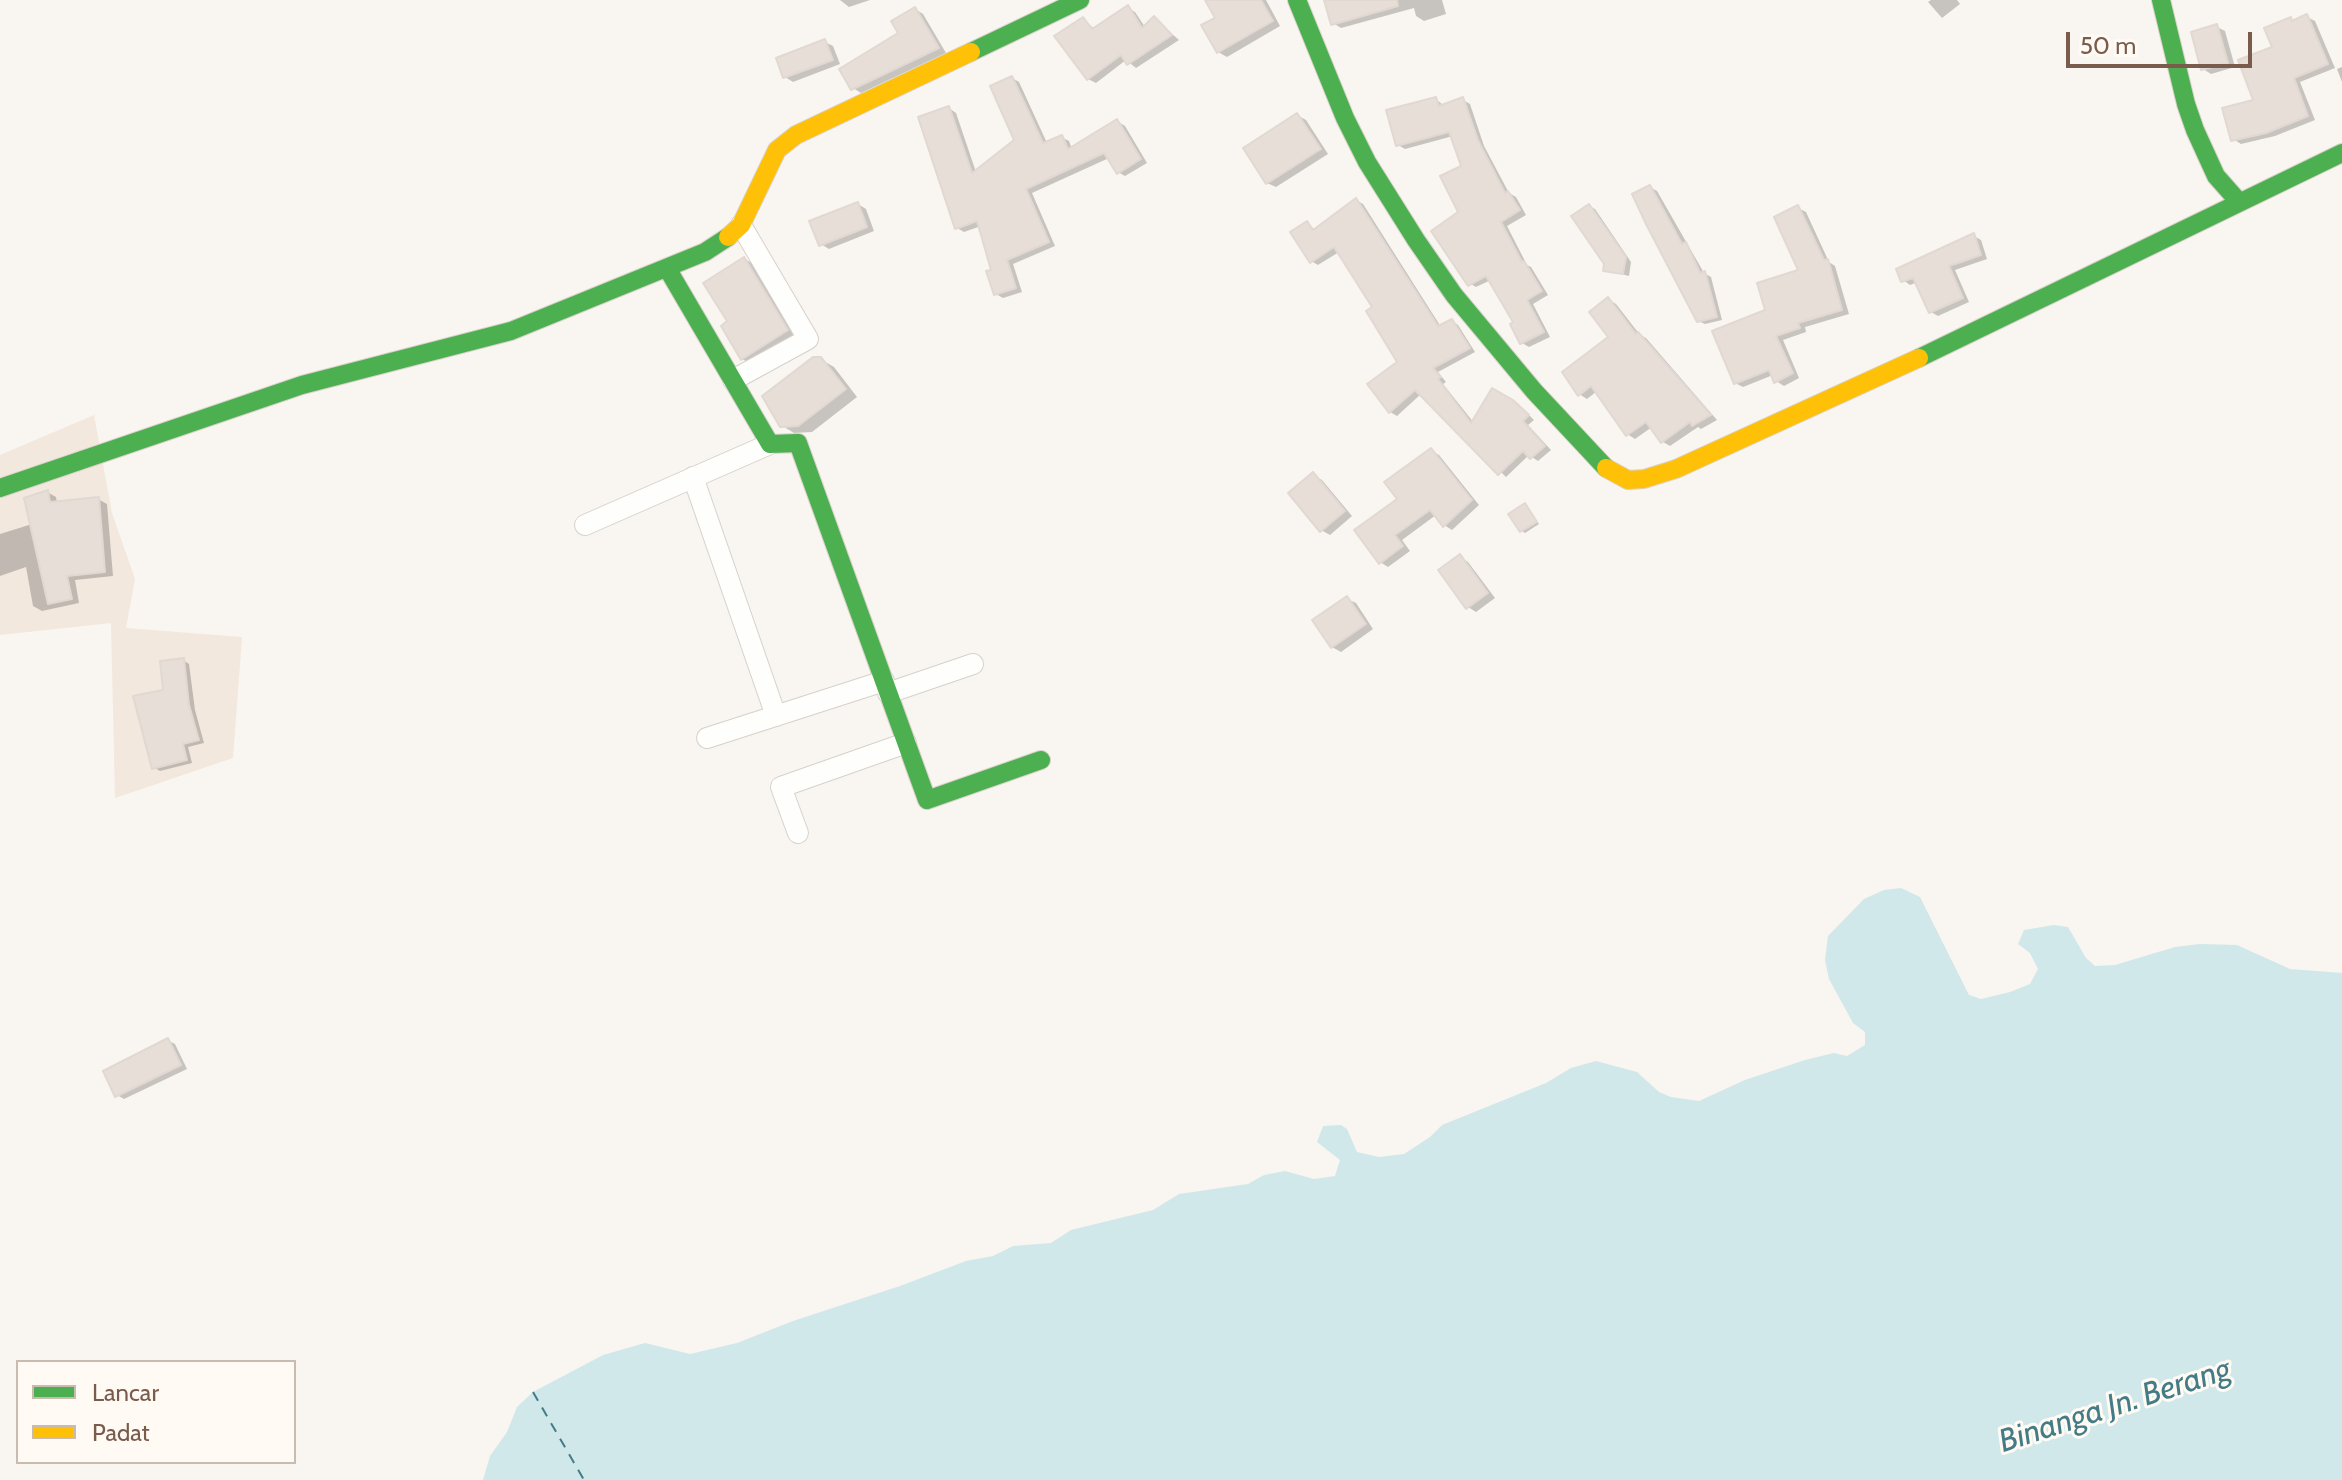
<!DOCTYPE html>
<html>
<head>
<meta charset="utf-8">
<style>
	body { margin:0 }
	#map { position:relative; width:2342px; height:1480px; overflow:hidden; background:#f9f5f0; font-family:Cabin,sans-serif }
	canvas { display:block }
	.legend { position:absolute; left:16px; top:1360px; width:280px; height:104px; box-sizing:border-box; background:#fffaf3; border:2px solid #cabbb1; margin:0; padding:10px 14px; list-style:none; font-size:24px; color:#7a5c4d }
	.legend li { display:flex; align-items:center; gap:16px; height:40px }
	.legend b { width:40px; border:2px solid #cabbb1 }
	.scale { position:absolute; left:2066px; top:32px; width:186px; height:36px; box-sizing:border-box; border:4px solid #7a5c4d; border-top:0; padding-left:10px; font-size:24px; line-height:28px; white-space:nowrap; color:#7a5c4d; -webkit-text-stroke:6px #fffaf3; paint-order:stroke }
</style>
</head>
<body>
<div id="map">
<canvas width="2342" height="1480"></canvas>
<ul class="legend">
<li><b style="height:10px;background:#4caf50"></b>Lancar</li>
<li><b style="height:10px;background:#ffc107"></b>Padat</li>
</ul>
<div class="scale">50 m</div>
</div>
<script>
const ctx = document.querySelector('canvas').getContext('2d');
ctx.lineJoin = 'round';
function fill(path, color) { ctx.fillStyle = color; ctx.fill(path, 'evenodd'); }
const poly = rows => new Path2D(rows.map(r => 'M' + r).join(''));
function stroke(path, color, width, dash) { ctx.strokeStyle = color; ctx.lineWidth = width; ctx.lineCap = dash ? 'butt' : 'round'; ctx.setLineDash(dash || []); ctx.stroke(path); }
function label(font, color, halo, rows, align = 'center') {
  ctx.font = font + ' Cabin,sans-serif'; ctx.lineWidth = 6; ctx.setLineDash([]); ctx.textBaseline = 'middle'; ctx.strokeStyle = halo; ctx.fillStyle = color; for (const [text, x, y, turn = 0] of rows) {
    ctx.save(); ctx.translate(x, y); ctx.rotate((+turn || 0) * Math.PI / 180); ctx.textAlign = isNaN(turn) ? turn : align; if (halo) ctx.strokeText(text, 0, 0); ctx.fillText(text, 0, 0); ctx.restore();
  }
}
fill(poly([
	[94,415,112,513,135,579,126,628,242,637,233,758,115,798,111,623,0,635,0,455]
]), '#f2e8de');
fill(poly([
	[1901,888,1920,897,1969,995,1981,999,2010,992,2030,984,2038,969,2030,953,2018,944,2024,930,2054,925,2068,927,2086,958,2095,966,2115,965,2175,947,2200,944,2237,945,2290,969,2342,973,2342,1480,483,1480,490,1456,507,1432,517,1407,533,1392,603,1355,645,1343,690,1354,737,1343,793,1321,900,1286,966,1261,993,1256,1013,1246,1051,1243,1071,1230,1153,1210,1179,1194,1248,1184,1264,1175,1285,1171,1314,1179,1335,1176,1340,1160,1317,1142,1323,1126,1341,1125,1347,1129,1357,1152,1379,1157,1404,1154,1430,1137,1442,1125,1546,1083,1571,1068,1596,1061,1637,1072,1659,1092,1671,1097,1699,1101,1745,1080,1805,1060,1834,1053,1847,1056,1865,1045,1865,1032,1853,1023,1829,979,1825,960,1828,936,1864,899,1884,890]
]), '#d0e8ea');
fill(poly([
	[840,0,870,0,849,7],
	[1208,0,1266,0,1280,26,1227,57,1218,52,1217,19],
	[1326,0,1442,0,1446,14,1424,21,1416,16,1414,8,1341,28,1333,23],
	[1931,0,1957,0,1960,4,1942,18,1928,2],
	[1128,8,1135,12,1145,27,1155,19,1179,40,1136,68,1126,60,1096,83,1088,79,1083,20,1095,29],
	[915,9,923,14,946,53,861,93,853,88,901,34],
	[2307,17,2315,21,2335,68,2300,82,2315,120,2275,136,2241,144,2233,139,2256,101,2274,48,2291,19,2295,22],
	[2217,27,2225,31,2235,67,2211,74,2203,69],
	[825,42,833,46,840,64,793,82,785,77],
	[2342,67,2342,82,2337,69],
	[1012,78,1019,82,1047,143,1061,137,1069,141,1072,149,1117,121,1125,126,1147,163,1125,176,1118,172,1109,158,1032,193,1055,246,1013,264,1022,292,1003,298,996,294,993,271,981,226,964,232,957,228,949,108,956,113,976,172,1017,140],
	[1436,99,1444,106,1463,100,1470,104,1484,146,1509,193,1516,197,1526,215,1507,226,1527,265,1531,267,1548,295,1533,304,1550,337,1529,347,1522,343,1516,323,1491,280,1476,287,1469,283,1461,212,1463,167,1453,136,1405,149,1398,145],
	[1297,115,1306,120,1328,154,1276,187,1267,183],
	[1650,187,1657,191,1704,273,1711,277,1722,320,1705,324,1698,321],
	[1356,200,1363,204,1441,327,1452,321,1458,325,1475,352,1438,372,1446,382,1443,384,1474,423,1492,391,1520,406,1534,420,1528,425,1551,450,1538,461,1529,455,1506,477,1421,394,1397,416,1390,412,1370,384,1399,363,1375,308,1339,252,1318,265,1311,261,1307,223,1315,230],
	[858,204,866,209,874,231,829,249,821,244],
	[1589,206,1595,209,1631,262,1629,276,1605,270,1606,263],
	[1798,208,1806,212,1829,262,1835,266,1849,314,1805,327,1806,332,1783,340,1799,378,1784,386,1776,381,1773,375,1743,387,1735,383,1768,311,1801,271],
	[1974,236,1981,240,1987,259,1955,270,1969,302,1938,316,1931,312,1918,282,1910,285,1903,280],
	[745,259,753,264,795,335,751,364,742,359],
	[1608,299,1616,304,1640,335,1646,338,1717,420,1701,429,1698,427,1670,446,1663,442,1652,427,1635,439,1627,434,1597,391,1587,399,1579,394,1610,337],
	[820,359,834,367,857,397,812,432,794,433,781,425],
	[1431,451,1439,455,1479,505,1452,530,1444,525,1436,515,1402,540,1410,551,1388,567,1380,562],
	[1313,475,1322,480,1352,516,1330,535,1321,530],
	[47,492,56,497,57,503,98,499,107,504,113,576,75,580,79,603,42,611,33,606,26,567,0,576,0,534,32,524],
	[1526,506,1539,524,1525,533,1522,531],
	[1460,557,1468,562,1495,598,1476,612,1468,607],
	[1347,599,1356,603,1373,629,1341,652,1332,647],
	[183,660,189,664,195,710,204,743,188,747,192,763,160,771,153,767,165,692],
	[167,1040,175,1044,187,1069,124,1099,117,1095]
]), '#0003');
stroke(poly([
	[533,1392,584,1480]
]), '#437c86', 2, [10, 8]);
const building = poly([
	[1205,0,1261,0,1273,21,1217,53,1201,25,1215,18,1205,0],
	[1324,0,1397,0,1398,6,1331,25,1324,0],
	[1128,5,1142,28,1154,16,1172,35,1127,65,1121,55,1087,80,1054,36,1083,17,1092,29,1128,5],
	[915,7,939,48,851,90,839,69,898,33,891,21,915,7],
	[2307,14,2328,64,2294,78,2308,116,2266,133,2231,141,2222,108,2253,100,2238,60,2272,47,2264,28,2291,17,2292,21,2307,14],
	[2217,24,2228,63,2201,70,2191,32,2217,24],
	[825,39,833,60,783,78,776,58,825,39],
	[1012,76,1043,143,1062,135,1068,149,1117,119,1141,159,1117,174,1104,153,1026,189,1049,242,1007,260,1016,288,994,295,986,271,991,270,977,221,955,229,918,117,949,106,972,173,1014,140,990,86,1012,76],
	[1436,97,1439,106,1463,97,1478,140,1505,193,1508,191,1520,210,1501,222,1522,262,1524,261,1542,291,1527,300,1544,332,1520,344,1510,324,1513,322,1486,276,1468,286,1431,231,1458,212,1440,176,1461,166,1449,132,1396,146,1386,110,1436,97],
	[1297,113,1321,149,1266,184,1243,148,1297,113],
	[1650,185,1682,244,1686,242,1700,273,1705,271,1717,317,1697,322,1646,224,1632,194,1650,185],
	[1356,198,1438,326,1452,319,1470,348,1433,368,1441,377,1438,379,1471,423,1492,388,1513,400,1529,415,1523,421,1545,446,1530,459,1523,451,1498,475,1415,390,1389,413,1367,384,1397,362,1366,311,1372,307,1334,247,1310,263,1290,232,1307,221,1313,230,1356,198],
	[858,202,867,227,819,246,809,221,858,202],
	[1589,204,1626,257,1623,274,1603,271,1604,264,1571,216,1589,204],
	[1798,205,1824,260,1828,259,1842,310,1798,323,1800,328,1776,336,1793,373,1774,383,1769,370,1734,384,1712,331,1765,310,1757,283,1798,270,1774,217,1798,205],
	[1974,233,1981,255,1949,266,1963,298,1929,313,1913,278,1901,282,1896,269,1974,233],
	[744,257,788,330,741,360,721,326,727,321,703,283,744,257],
	[1608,297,1636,334,1638,332,1711,415,1692,426,1690,422,1661,443,1646,422,1626,436,1591,386,1578,396,1562,372,1608,337,1589,312,1608,297],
	[813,357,821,357,846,389,798,426,780,427,762,396,813,357],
	[1431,448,1472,500,1443,527,1430,510,1395,535,1403,546,1379,564,1354,530,1397,499,1384,482,1431,448],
	[1313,472,1345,511,1320,532,1288,493,1313,472],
	[48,490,50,502,99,497,105,572,67,576,72,599,48,604,24,498,48,490],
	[1525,503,1537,522,1520,532,1508,514,1525,503],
	[1460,554,1488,593,1466,609,1438,570,1460,554],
	[1347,596,1366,624,1331,648,1312,620,1347,596],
	[184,658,189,705,199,740,183,744,187,760,152,769,133,696,163,690,160,661,184,658],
	[168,1038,181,1065,115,1097,103,1071,168,1038]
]);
fill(building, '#e6ded7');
stroke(building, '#e2d8d2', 2);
const street = poly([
	[733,380,808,339,741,225],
	[693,477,776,716],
	[585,525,770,444],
	[888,693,973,664],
	[707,738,884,681],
	[798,833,781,787,906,743]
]);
const fast = poly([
	[1297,0,1345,118,1367,162,1416,240,1454,295,1534,391,1606,468],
	[2161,0,2186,104,2195,130,2216,176,2239,202],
	[971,52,1080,0],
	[667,268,770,444,798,443,927,800,1041,760],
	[1919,358,2342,153],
	[0,488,302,385,511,331,705,252,728,237]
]);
const slow = poly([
	[728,237,741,225,777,150,796,135,971,52],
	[1606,468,1628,480,1644,479,1676,469,1919,358]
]);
stroke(street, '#d7d1cb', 22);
stroke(fast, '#d9d2cb', 20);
stroke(slow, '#d9d2cb', 20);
stroke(street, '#fefefd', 20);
stroke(fast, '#4caf50', 18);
stroke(slow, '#ffc107', 18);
label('italic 32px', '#437c86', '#fffaf3', [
	["Binanga Jn. Berang",2115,1406,-18]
]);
</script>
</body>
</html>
